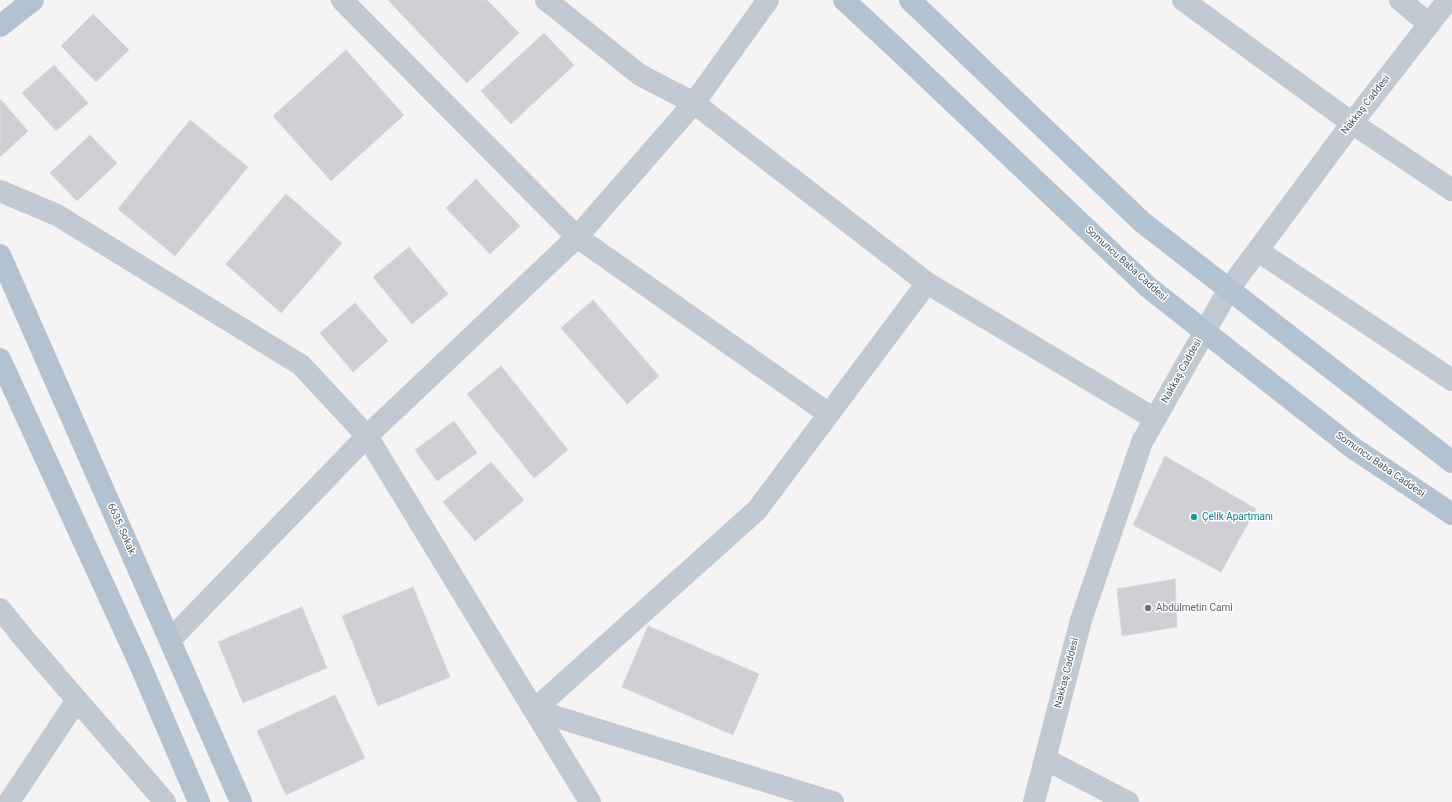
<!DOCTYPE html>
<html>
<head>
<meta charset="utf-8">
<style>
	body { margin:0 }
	canvas { display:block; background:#f5f3f3 }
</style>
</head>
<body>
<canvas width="1452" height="802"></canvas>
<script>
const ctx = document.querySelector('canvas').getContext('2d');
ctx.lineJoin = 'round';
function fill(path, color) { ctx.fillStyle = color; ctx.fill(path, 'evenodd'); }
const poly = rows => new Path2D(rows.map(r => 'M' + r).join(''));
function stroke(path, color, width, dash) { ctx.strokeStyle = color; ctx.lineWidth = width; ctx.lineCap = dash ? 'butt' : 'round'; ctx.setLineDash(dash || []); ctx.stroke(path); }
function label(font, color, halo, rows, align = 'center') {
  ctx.font = font + ' Roboto,sans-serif'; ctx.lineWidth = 3; ctx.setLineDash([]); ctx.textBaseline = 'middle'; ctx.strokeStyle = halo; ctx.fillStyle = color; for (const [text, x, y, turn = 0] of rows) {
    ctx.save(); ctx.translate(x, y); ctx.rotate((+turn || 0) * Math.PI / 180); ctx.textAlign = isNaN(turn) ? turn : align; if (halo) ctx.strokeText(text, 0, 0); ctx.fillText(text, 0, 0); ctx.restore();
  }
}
const building = poly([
	[388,0,487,0,519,33,467,83,388,0],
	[93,14,129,50,96,82,61,46,93,14],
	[544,33,574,65,511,124,481,91,544,33],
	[346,50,404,115,331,181,273,116,346,50],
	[54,65,88,103,56,131,22,93,54,65],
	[1,100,28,131,0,157,0,101,1,100],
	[190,120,248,167,175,256,118,209,190,120],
	[90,135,117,163,77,201,50,173,90,135],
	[476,179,520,226,490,254,446,208,476,179],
	[286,194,342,243,281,313,226,264,286,194],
	[409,247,448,294,412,324,373,277,409,247],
	[593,300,659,376,627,404,561,328,593,300],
	[355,303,388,341,353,372,320,333,355,303],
	[501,366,568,450,534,478,467,394,501,366],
	[454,421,477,453,437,481,415,450,454,421],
	[1165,456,1256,509,1221,572,1133,525,1165,456],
	[491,462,524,500,475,541,443,502,491,462],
	[1175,579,1177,627,1122,636,1117,589,1175,579],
	[413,587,450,677,378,706,342,616,413,587],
	[302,607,327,668,243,703,218,642,302,607],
	[648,626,759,674,733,735,622,687,648,626],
	[335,695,365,758,286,795,257,731,335,695]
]);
fill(building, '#cdcfd5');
stroke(building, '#d7d9de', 1);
stroke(poly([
	[342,0,577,237,829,414],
	[546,0,640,75,694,103,927,283,1155,419],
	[1183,0,1352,123,1452,190],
	[1400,0,1429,24],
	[0,191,57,215,301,365,367,436,590,802],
	[1258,251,1452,380],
	[0,609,27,642,165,802],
	[170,640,367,436,577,237,694,103,768,0],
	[534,710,757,510,927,283],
	[534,710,833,802],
	[1045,759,1128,802],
	[9,802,77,700],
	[1034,802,1081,620,1142,442,1229,289,1352,123,1448,0]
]), '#c1cad2', 22);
stroke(poly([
	[844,0,899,51,1148,287,1353,448,1452,514],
	[910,0,1142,222,1452,462],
	[0,26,33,0],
	[0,255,241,802],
	[0,359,138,660,199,802]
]), '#b3c2d1', 22);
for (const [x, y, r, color] of [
	[1194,517,4,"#0f9aa8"],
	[1148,608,4,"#6b7280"]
]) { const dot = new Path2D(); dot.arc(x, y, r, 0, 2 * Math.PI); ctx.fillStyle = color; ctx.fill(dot); stroke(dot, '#fff', 1.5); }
label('10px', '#4a5661', '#fff', [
	["Nakkaş Caddesi",1366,105,-52],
	["Somuncu Baba Caddesi",1126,264,42],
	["Nakkaş Caddesi",1182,371,-61],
	["Somuncu Baba Caddesi",1380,465,35],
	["6635. Sokak",121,529,66],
	["Nakkaş Caddesi",1067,673,-76]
]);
label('10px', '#0d838f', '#fff', [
	["Çelik Apartmanı",1202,517]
], 'left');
label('10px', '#5b616d', '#fff', [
	["Abdülmetin Cami",1156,608]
], 'left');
</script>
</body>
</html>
